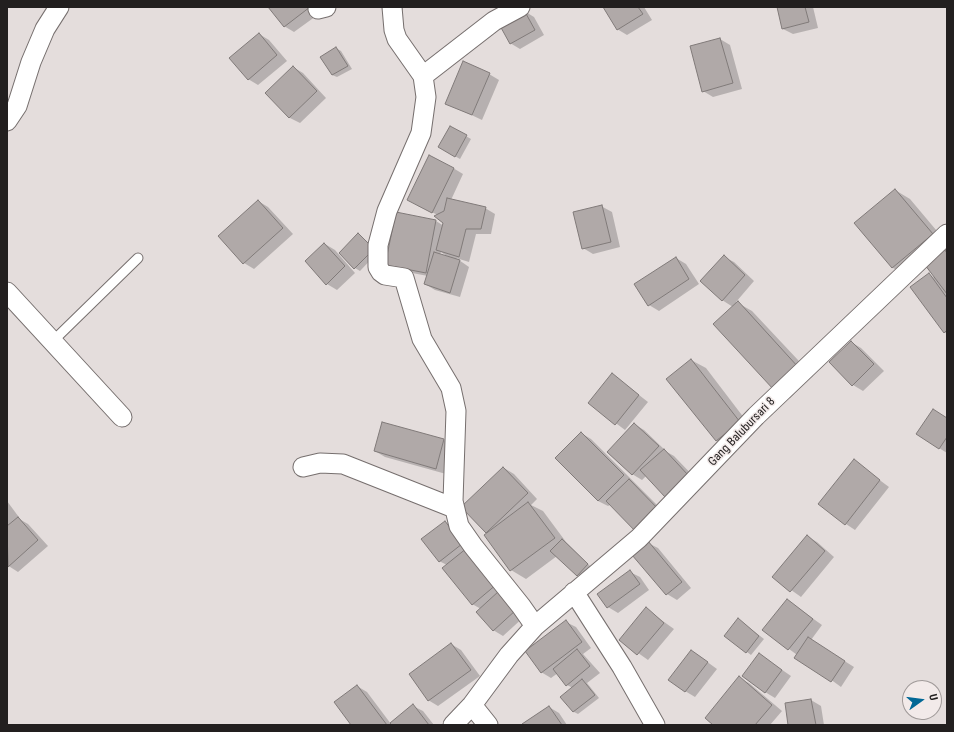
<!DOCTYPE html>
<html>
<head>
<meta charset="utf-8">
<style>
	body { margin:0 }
	#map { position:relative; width:954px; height:732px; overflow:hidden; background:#e4dddc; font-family:"Roboto Condensed",sans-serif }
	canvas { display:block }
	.frame { position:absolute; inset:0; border:8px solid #221f1f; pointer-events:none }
	.north { position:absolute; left:902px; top:680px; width:40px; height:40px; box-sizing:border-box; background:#f2eae9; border:1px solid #9f9998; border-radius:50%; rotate:76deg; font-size:11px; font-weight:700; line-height:16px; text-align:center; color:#221f1f }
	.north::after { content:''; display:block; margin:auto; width:14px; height:18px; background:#026896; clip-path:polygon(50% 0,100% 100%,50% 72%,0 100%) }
</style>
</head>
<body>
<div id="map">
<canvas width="954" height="732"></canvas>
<div class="frame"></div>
<div class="north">U</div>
</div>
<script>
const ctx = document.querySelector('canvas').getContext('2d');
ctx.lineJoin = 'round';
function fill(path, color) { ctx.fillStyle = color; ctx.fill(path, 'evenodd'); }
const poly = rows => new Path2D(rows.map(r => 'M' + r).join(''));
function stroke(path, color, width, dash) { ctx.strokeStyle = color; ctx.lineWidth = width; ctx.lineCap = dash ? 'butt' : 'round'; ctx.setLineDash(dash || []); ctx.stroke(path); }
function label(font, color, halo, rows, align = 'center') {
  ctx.font = font + ' "Roboto Condensed",sans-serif'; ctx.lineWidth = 3; ctx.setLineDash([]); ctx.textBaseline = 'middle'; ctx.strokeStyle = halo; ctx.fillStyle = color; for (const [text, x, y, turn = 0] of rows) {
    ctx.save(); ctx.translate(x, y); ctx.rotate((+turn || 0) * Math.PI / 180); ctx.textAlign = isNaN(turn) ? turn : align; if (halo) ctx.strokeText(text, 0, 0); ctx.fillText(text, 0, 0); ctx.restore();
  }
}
fill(poly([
	[270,7,320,7,323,11,294,32,284,26],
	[604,7,644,7,652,20,627,35,617,29],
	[778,7,813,7,818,28,793,34,783,29],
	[524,11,534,17,544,35,520,49,510,43],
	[259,34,269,40,287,61,258,85,248,79],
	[720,39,730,45,742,89,713,97,703,91],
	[336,48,341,51,352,69,337,77,332,75],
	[293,67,303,73,326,98,300,123,290,118,266,93],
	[489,74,499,80,482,120,446,103],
	[450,127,471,139,460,159,439,147],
	[453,168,463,174,451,200,485,208,495,214,491,234,476,234,469,262,456,258,469,267,460,297,435,290,425,284,428,276,396,270,386,264,396,213,436,221,444,226,444,222,438,215,418,206],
	[441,252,448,257,440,255],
	[895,190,910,199,947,243,942,247,947,250,947,334,944,332,929,274,936,279,924,262,908,276,893,268,856,223],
	[258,201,268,207,293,234,254,269,244,263,219,236],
	[601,206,612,212,620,247,593,254,583,248],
	[359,234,378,252,360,271,355,268],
	[325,244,335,250,355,273,337,290,327,284],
	[724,257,734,262,754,281,736,302,752,311,813,376,790,398,775,389,733,307,722,300],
	[676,258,686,264,699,284,659,311,649,305],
	[851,342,861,348,884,371,863,391,853,385,830,362],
	[691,360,706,368,754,431,731,449,717,441,668,379],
	[612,374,648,402,625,430,589,403],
	[947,419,947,453,939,448],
	[383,423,444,440,454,446,446,474,385,457,375,451],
	[634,424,644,430,667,452,674,456,698,481,676,502,666,496,647,475,642,480,632,474],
	[581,433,591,439,670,518,610,505,608,506,598,501],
	[854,461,889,487,855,530,846,524],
	[504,468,514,474,537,499,531,505,543,511,566,542,592,568,582,578,557,556,526,579,511,570,486,532],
	[7,501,21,520,28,524,48,546,18,572,7,565],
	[445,522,455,528,525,616,503,636,493,630,481,609,472,604,447,565,439,561],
	[807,536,817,542,834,557,801,597,773,577],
	[648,543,658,548,691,588,677,600,667,594,634,555],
	[630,572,640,577,649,590,618,613,608,607,599,594],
	[787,600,822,625,811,640,854,667,841,687,763,630],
	[646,609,674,629,648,660,620,640],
	[738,619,764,639,751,655,747,652],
	[566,622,576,627,591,648,583,654,600,673,587,683,599,698,578,714,574,712,562,697,573,688,567,685,558,673,551,678,541,672],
	[451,644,461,650,480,676,438,706,428,700],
	[692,651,717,669,695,697,685,691],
	[759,654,791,676,775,698,765,692],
	[739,678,749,683,782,711,770,725,715,725],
	[357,686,367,692,391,724,413,706,423,711,434,725,353,725],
	[811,700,821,706,824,725,789,725],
	[549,707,559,713,567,725,524,725]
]), '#0003');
const building = poly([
	[268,7,310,7,284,27,268,7],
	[603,7,638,7,643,14,617,30,603,7],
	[777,7,805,7,809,22,782,29,777,7],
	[524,10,535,30,510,44,499,24,524,10],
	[259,33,277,55,248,80,229,58,259,33],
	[720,38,733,83,702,92,690,46,720,38],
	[336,47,348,66,332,75,320,57,336,47],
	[463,61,490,73,472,115,445,104,463,61],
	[293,66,317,91,289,118,265,93,293,66],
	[450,126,467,135,455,157,438,147,450,126],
	[429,155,454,168,432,213,407,200,429,155],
	[895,189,933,234,892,268,854,223,895,189],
	[447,198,486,207,481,229,466,229,459,257,436,250,443,223,434,216,444,211,447,198],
	[258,200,283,228,243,264,218,236,258,200],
	[602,205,611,242,582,249,573,212,602,205],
	[396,212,436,220,426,273,385,265,396,212],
	[358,233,374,249,354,269,339,253,358,233],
	[324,243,345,266,326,285,305,261,324,243],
	[942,246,947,253,947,294,922,261,942,246],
	[434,252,460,260,450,293,424,284,434,252],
	[724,255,745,275,722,301,700,281,724,255],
	[676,257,689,279,648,306,634,284,676,257],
	[929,273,947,298,947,330,944,333,910,287,929,273],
	[738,301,799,368,774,390,713,324,738,301],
	[851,341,874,364,852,386,829,362,851,341],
	[691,359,740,422,716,441,666,379,691,359],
	[612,373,639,395,615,425,588,403,612,373],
	[933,409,947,418,947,437,939,449,916,434,933,409],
	[382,422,444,439,436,469,374,451,382,422],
	[634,423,659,446,632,475,607,452,634,423],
	[581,432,624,475,598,501,555,458,581,432],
	[664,449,688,475,665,497,640,470,664,449],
	[854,459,880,480,845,525,818,504,854,459],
	[503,467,528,493,486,533,461,507,503,467],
	[629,479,661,512,638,534,606,501,629,479],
	[528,502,555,538,510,571,484,535,528,502],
	[18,517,38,540,8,567,7,526,18,517],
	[445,521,462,544,439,562,421,539,445,521],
	[807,535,825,551,790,592,772,577,807,535],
	[562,539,588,564,577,576,550,551,562,539],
	[648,541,682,582,666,595,632,555,648,541],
	[467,548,497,584,472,605,442,568,467,548],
	[630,570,640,584,607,608,597,594,630,570],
	[499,591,516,610,493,631,476,612,499,591],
	[787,599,813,619,788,650,762,630,787,599],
	[646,607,664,623,637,655,619,640,646,607],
	[738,618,759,636,746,653,724,636,738,618],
	[566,620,582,642,541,673,525,651,566,620],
	[808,637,845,661,831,682,794,658,808,637],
	[451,643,471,670,428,701,409,674,451,643],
	[577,649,590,666,566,686,553,669,577,649],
	[691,650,708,662,685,692,668,680,691,650],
	[759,653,782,670,765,693,742,676,759,653],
	[739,676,772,705,755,725,713,725,705,718,739,676],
	[582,679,595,695,573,712,560,697,582,679],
	[357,685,387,725,351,725,334,702,357,685],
	[811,699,816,725,788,725,785,703,811,699],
	[413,704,429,725,392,725,390,723,413,704],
	[549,706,562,725,523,725,522,724,549,706]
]);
fill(building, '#b0a9a8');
stroke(building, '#807a79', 1);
const service = poly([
	[53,341,138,258]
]);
const minor = poly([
	[392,7,394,30,397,39,423,76,426,97,421,133,387,211,378,245,378,267,381,272,385,275,404,278,422,339,451,388,456,411,453,501,459,526,473,546,521,606,535,626,509,655,472,705,453,725],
	[318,9,326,7],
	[423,76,494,21,520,7],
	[7,121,17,106,31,62,45,29,59,7],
	[7,292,122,417],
	[303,467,320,463,343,464,454,508],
	[574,592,622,667,655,725],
	[535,626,639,538,756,416,947,234],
	[472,705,488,725]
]);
stroke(service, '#766f6e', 11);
stroke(minor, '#766f6e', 21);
stroke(service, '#fff', 9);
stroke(minor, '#fff', 19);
label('12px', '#221f1f', '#f2eae9', [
	["Gang Balubursari 8",742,432,-46]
]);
</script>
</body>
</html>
